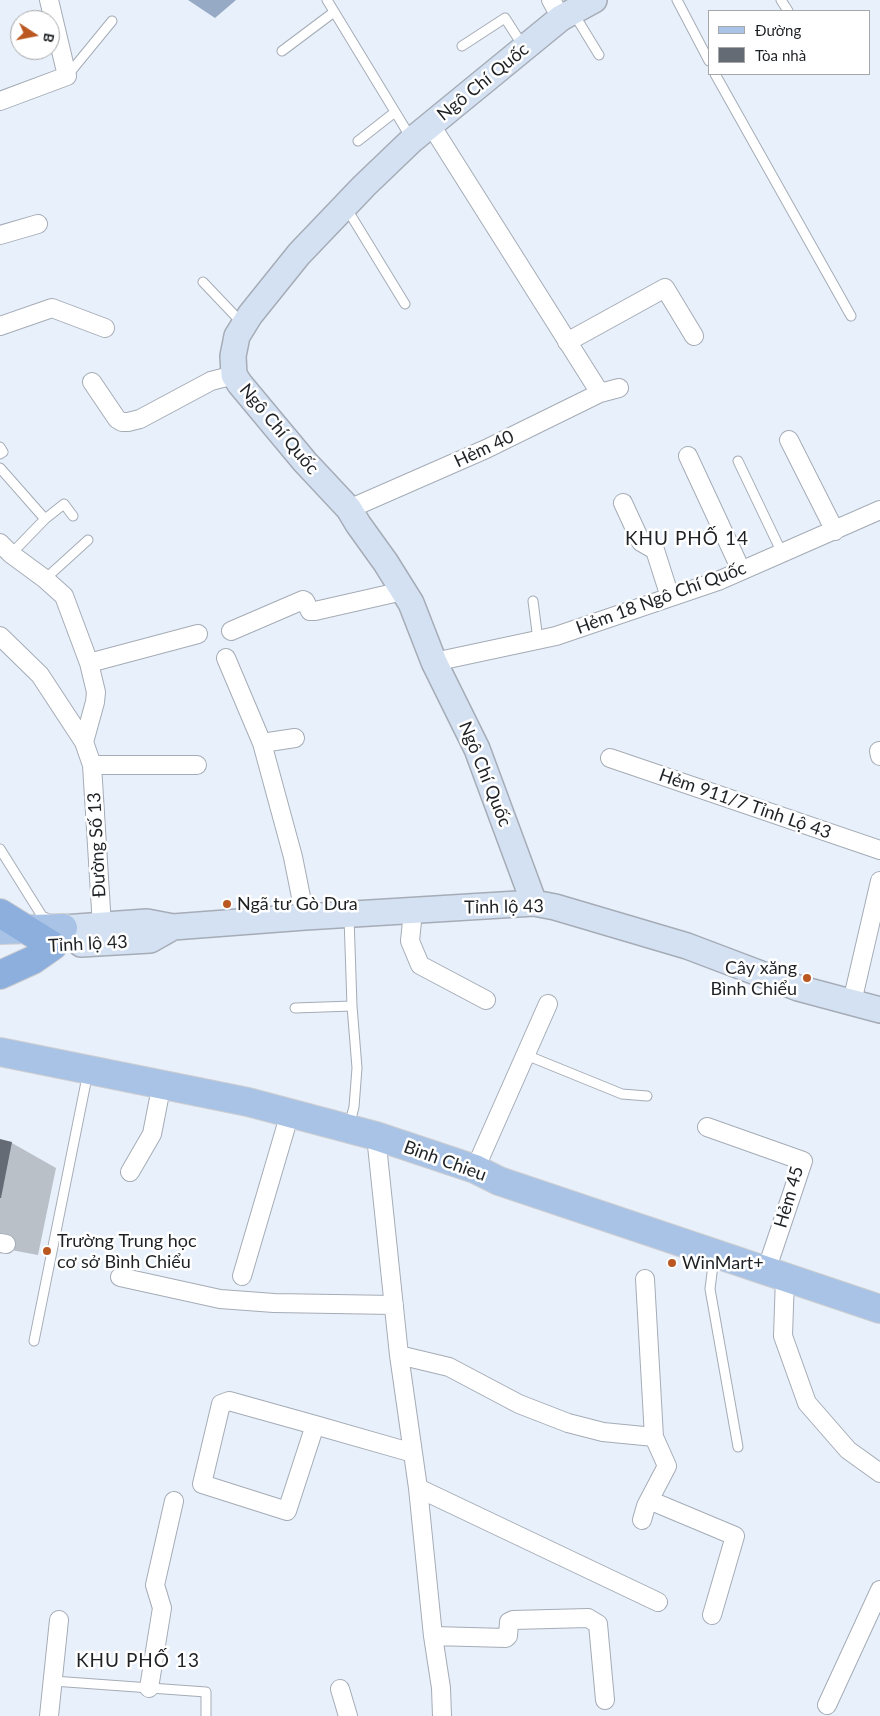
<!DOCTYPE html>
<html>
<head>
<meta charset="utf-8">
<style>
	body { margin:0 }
	#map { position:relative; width:880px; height:1716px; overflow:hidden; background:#e8f0fb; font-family:Lato,sans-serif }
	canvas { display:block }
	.legend { position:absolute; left:708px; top:10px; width:162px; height:65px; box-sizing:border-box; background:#fff; border:1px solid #a5a7a8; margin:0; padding:6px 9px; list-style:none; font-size:15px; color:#1f2225 }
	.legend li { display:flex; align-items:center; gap:10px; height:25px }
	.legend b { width:25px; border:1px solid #a5a7a8 }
	.north { position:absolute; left:10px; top:10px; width:50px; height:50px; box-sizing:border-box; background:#fff; border:1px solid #a5a7a8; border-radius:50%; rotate:101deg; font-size:14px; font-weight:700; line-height:20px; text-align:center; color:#1f2225 }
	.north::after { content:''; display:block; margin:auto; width:18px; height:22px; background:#bb5821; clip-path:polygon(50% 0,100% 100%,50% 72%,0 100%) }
</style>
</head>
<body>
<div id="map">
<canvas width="880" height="1716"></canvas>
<ul class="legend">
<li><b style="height:6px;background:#a9c3e6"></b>Đường</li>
<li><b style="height:14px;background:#646b74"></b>Tòa nhà</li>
</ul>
<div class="north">B</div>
</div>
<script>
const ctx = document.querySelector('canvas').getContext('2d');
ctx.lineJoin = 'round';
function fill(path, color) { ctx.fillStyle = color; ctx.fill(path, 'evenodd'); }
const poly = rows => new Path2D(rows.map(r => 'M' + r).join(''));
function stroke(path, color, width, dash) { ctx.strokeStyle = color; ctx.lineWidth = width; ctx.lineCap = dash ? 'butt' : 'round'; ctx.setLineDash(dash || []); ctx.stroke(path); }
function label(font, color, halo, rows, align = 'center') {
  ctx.font = font + ' Lato,sans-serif'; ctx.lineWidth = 5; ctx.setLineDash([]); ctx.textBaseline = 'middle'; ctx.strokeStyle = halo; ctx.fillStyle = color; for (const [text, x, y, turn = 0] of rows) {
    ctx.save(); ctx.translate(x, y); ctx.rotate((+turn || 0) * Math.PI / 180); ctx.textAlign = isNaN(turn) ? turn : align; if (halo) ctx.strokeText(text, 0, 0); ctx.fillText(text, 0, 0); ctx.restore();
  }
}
fill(poly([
	[188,0,236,0,215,18]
]), '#97aac5');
fill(poly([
	[0,1140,12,1143,56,1168,38,1255,0,1248]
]), '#0003');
fill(poly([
	[0,1139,12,1142,1,1198,0,1198]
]), '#646b74');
const service = poly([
	[327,0,411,138],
	[677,0,709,61],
	[781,0,788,11],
	[574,14,599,55],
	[462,46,505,18,523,46],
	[282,51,334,12],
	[715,74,851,316],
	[67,76,112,21],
	[358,141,395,112],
	[347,209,405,304],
	[203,282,242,323],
	[0,447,3,452,0,454],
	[738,461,782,553],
	[0,468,45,519],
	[11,554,45,519,64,504,73,516],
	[45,579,88,540],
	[533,601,538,640],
	[0,849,42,916,51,920],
	[295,1008,352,1006,349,917],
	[526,1055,622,1094,647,1096],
	[349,1126,354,1107,357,1068,352,1006],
	[714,1257,710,1289,738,1447],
	[34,1341,88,1072],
	[53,1681,206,1692,206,1716]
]);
const minor = poly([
	[551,0,561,18],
	[0,101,67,76,49,0],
	[431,125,600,393],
	[0,235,38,224],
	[0,326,52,308,105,328],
	[567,342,665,288,694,336],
	[92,382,117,419,122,422,128,422,140,419,211,381,234,375],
	[789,440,835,531],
	[688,456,741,570],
	[623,503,641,542,655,550,670,597],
	[349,509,486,449,600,393,619,388],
	[0,543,11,554,45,579,64,596,89,663,96,692,95,702,84,742],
	[231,631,303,600,305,601,310,611,315,611,403,591],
	[0,636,40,675,84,742,92,765,102,926],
	[226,658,262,743],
	[434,662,556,636,718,581,880,510],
	[89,663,198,634],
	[295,738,262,743,293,857,305,917],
	[879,751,880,756],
	[610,758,880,850],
	[92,765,197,765],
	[413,911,410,941,420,965,486,1000],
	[852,1002,880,881],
	[707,1127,803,1161,766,1271],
	[376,1136,399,1355,418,1488,433,1636,441,1688,442,1716],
	[475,1169,548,1004],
	[130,1172,152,1134,162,1083],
	[0,1243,6,1244],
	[242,1276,290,1113],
	[120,1277,220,1299,274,1303,394,1305],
	[785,1277,783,1336,807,1403,848,1450,880,1473],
	[399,1355,449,1367,519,1404,568,1423,603,1432,654,1437],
	[315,1425,287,1511,202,1484,221,1404,229,1401,315,1425,413,1453],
	[418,1488,658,1602],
	[649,1500,735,1536,712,1615],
	[642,1520,646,1506,667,1466,654,1437,645,1279],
	[433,1636,506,1638,508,1636,509,1622,513,1620,588,1618,598,1624,605,1700],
	[149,1688,162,1608,155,1585,174,1501],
	[340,1689,348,1716],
	[827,1705,880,1590],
	[49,1716,59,1620]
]);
const secondary = poly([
	[534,903,477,749,434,662,411,603,386,563,358,524,349,509,305,462,240,384,234,375,233,356,237,336,250,315,299,254,364,186,412,140,561,18,594,0],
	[63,928,147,922,173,927,305,917,534,903,555,907,687,946,798,988,880,1010],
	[81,944,150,940,173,927]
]);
const primary = poly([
	[0,930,63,928],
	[0,1052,248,1102,376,1136,475,1169,499,1181,880,1309]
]);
const trunk = poly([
	[0,913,53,946,33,960,0,975]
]);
stroke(service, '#a5acb6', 11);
stroke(minor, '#a5acb6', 20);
stroke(secondary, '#a5acb6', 28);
stroke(primary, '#cececf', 30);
stroke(trunk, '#cececf', 30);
stroke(service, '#fff', 9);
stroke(minor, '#fff', 18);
stroke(secondary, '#d4e1f3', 25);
stroke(primary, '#a9c3e6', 28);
stroke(trunk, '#8cafde', 28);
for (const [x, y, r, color] of [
	[227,904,5,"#bb5821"],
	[807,978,5,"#bb5821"],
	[47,1251,5,"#bb5821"],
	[672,1263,5,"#bb5821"]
]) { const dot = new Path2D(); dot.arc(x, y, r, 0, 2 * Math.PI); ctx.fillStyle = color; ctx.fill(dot); stroke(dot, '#fff', 2); }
label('18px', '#1f2225', '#fff', [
	["Ngô Chí Quốc",483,82,-39],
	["Ngô Chí Quốc",279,429,50],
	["Hẻm 40",484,449,-25],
	["Hẻm 18 Ngô Chí Quốc",661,598,-20],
	["Ngô Chí Quốc",485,774,68],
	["Hẻm 911/7 Tỉnh Lộ 43",745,804,19],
	["Đường Số 13",97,845,-93],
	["Tỉnh lộ 43",504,907,-1],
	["Tỉnh lộ 43",88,944,-3],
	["Binh Chieu",445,1161,20],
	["Hẻm 45",789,1197,-74]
]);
label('18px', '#1f2225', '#fff', [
	["Ngã tư Gò Dưa",237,904],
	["Cây xăng",797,968,"right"],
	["Bình Chiểu",797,989,"right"],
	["Trường Trung học",57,1241],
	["cơ sở Bình Chiểu",57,1262],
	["WinMart+",682,1263]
], 'left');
ctx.letterSpacing = '1px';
label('19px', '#1f2225', '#fff', [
	["KHU PHỐ 14",687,539],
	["KHU PHỐ 13",138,1661]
]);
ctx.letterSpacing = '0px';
</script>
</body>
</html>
